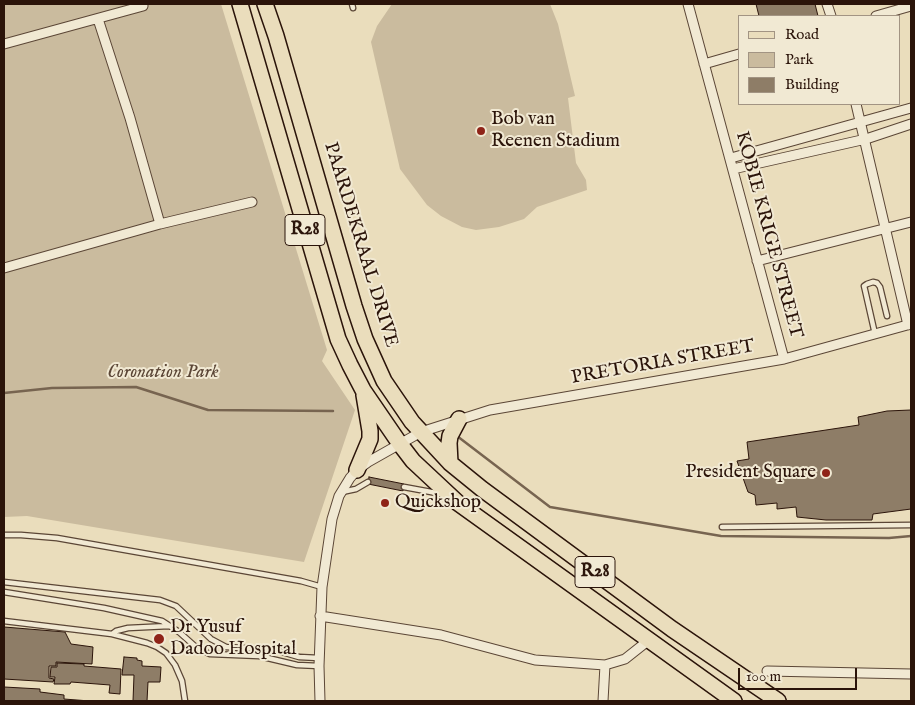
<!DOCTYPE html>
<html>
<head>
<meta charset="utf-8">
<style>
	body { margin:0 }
	#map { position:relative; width:915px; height:705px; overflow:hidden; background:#eaddbc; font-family:"IM FELL English",serif }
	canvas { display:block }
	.frame { position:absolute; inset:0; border:5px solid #2b140a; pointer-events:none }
	.legend { position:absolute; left:738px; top:15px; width:162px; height:90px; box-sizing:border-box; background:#f1e9d3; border:1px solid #a29483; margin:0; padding:6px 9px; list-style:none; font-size:15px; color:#2b140a }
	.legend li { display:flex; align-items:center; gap:10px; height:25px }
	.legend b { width:25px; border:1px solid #a29483 }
	.scale { position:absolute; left:738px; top:668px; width:119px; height:22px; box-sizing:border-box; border:2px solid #2b140a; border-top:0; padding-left:6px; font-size:15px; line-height:18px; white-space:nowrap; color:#2b140a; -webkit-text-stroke:4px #f1e9d3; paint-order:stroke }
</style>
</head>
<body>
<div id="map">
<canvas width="915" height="705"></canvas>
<div class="frame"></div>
<ul class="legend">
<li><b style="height:6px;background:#eaddbc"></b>Road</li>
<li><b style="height:14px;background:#cabb9e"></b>Park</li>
<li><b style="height:14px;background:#8e7d67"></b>Building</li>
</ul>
<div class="scale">100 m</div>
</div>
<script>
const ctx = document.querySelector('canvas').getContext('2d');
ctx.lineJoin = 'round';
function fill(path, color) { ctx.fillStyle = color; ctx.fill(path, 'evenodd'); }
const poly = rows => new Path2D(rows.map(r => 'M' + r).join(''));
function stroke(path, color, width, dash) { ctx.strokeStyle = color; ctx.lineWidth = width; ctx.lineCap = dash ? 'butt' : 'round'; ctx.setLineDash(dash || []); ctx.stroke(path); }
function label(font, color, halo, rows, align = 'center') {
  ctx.font = font + ' "IM FELL English",serif'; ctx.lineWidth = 4; ctx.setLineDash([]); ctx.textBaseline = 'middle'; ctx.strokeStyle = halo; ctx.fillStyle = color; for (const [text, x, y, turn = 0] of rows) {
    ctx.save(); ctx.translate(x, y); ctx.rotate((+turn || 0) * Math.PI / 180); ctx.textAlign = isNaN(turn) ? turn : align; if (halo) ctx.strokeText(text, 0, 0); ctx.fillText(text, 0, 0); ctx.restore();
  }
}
fill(poly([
	[4,4,221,4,327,350,322,361,355,410,304,562,27,516,4,517],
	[392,4,550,4,558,24,575,96,568,98,576,163,586,180,587,190,537,207,524,219,499,227,476,230,462,227,441,216,427,205,400,169,371,42,377,26]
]), '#cabb9e');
stroke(poly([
	[4,393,52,388,136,387,208,410,333,411],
	[457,436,550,507,721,536,889,538,911,536]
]), '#776450', 2.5);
const building = poly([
	[756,4,815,4,818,16,759,16,756,4],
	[911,410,911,509,873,514,872,520,826,520,797,517,796,507,777,509,777,503,756,505,755,495,748,492,737,461,749,459,747,442,859,425,858,417,887,411,911,410],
	[369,477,404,484,403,491,368,484,369,477],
	[4,627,65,632,71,644,93,647,92,664,56,662,56,666,49,666,49,678,54,679,53,682,4,679,4,627],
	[124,657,137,658,137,660,142,661,142,666,161,667,160,682,148,682,147,701,133,701,134,675,122,675,124,657],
	[57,663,84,664,84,666,121,669,120,694,109,693,110,685,71,682,70,684,54,684,55,677,50,677,51,667,57,667,57,663],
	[4,687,40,689,40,692,64,695,64,699,90,701,4,701,4,687]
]);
fill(building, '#8e7d67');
stroke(building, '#2b140a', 1);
const lane = poly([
	[352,4,353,8],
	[875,334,865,290,864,286,867,284,873,282,877,283,880,287,887,316],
	[404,487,442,494],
	[342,492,356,489,368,482],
	[722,527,911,525],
	[4,535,21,535,57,538,301,581,322,587],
	[4,582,160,600,176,606,211,639,226,647,275,650,299,657,319,658],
	[4,592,104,608,162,621,179,632,197,648,210,654,259,656,297,665,319,666],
	[4,621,112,634,147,643,157,647,166,653,175,665,182,681,185,701],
	[112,634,116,631,128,628,169,626]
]);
const street = poly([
	[688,4,784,359],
	[827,4,831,16],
	[876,16,911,6],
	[98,19,130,118,160,224],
	[4,44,143,6],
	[704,64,739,54],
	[856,104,908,325],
	[731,158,911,108],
	[733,169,866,139,911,124],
	[757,261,911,222],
	[4,268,160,224,252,202],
	[320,616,441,635,535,660,605,665,625,659,649,640],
	[767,671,911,674],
	[320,701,319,666,322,587,332,519,339,496,350,478,357,470,368,462,421,432,490,410,784,359,911,324],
	[603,701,605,665]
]);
const primary = poly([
	[240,4,338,339,350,365,363,390,400,444,413,461,458,503,734,701],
	[265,4,276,36,354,306,365,339,384,381,412,422,450,463,482,489,672,629,778,701],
	[450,463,449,443,450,436,459,419],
	[357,470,370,439,370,431,364,395]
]);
stroke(lane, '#5b4636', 7);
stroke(street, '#5b4636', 11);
stroke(primary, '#2b140a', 18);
stroke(lane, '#f1e9d3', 4.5);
stroke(street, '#f1e9d3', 9);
stroke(primary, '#eaddbc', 15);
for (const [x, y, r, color] of [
	[481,131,5,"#8f2418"],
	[826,473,5,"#8f2418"],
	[385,503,5,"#8f2418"],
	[159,639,6,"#8f2418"]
]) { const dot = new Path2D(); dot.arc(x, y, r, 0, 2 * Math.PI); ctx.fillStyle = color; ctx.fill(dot); stroke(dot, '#f1e9d3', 2); }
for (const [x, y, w] of [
	[305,230,40],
	[595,572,40]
]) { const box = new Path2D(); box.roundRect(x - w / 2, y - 15.5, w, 31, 4); ctx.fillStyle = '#f1e9d3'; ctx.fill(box); stroke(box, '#2b140a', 1); }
label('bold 18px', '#2b140a', null, [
	["R28",305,230],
	["R28",595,572]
]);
label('19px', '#2b140a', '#f1e9d3', [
	["Bob van",491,120],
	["Reenen Stadium",491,142],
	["President Square",816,473,"right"],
	["Quickshop",395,503],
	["Dr Yusuf",170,628],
	["Dadoo Hospital",170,650]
], 'left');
label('19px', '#2b140a', '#f1e9d3', [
	["KOBIE KRIGE STREET",768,235,75],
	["PAARDEKRAAL DRIVE",360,245,73],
	["PRETORIA STREET",663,363,-10]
]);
label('italic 19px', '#5b4636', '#f1e9d3', [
	["Coronation Park",163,373]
]);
</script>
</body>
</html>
